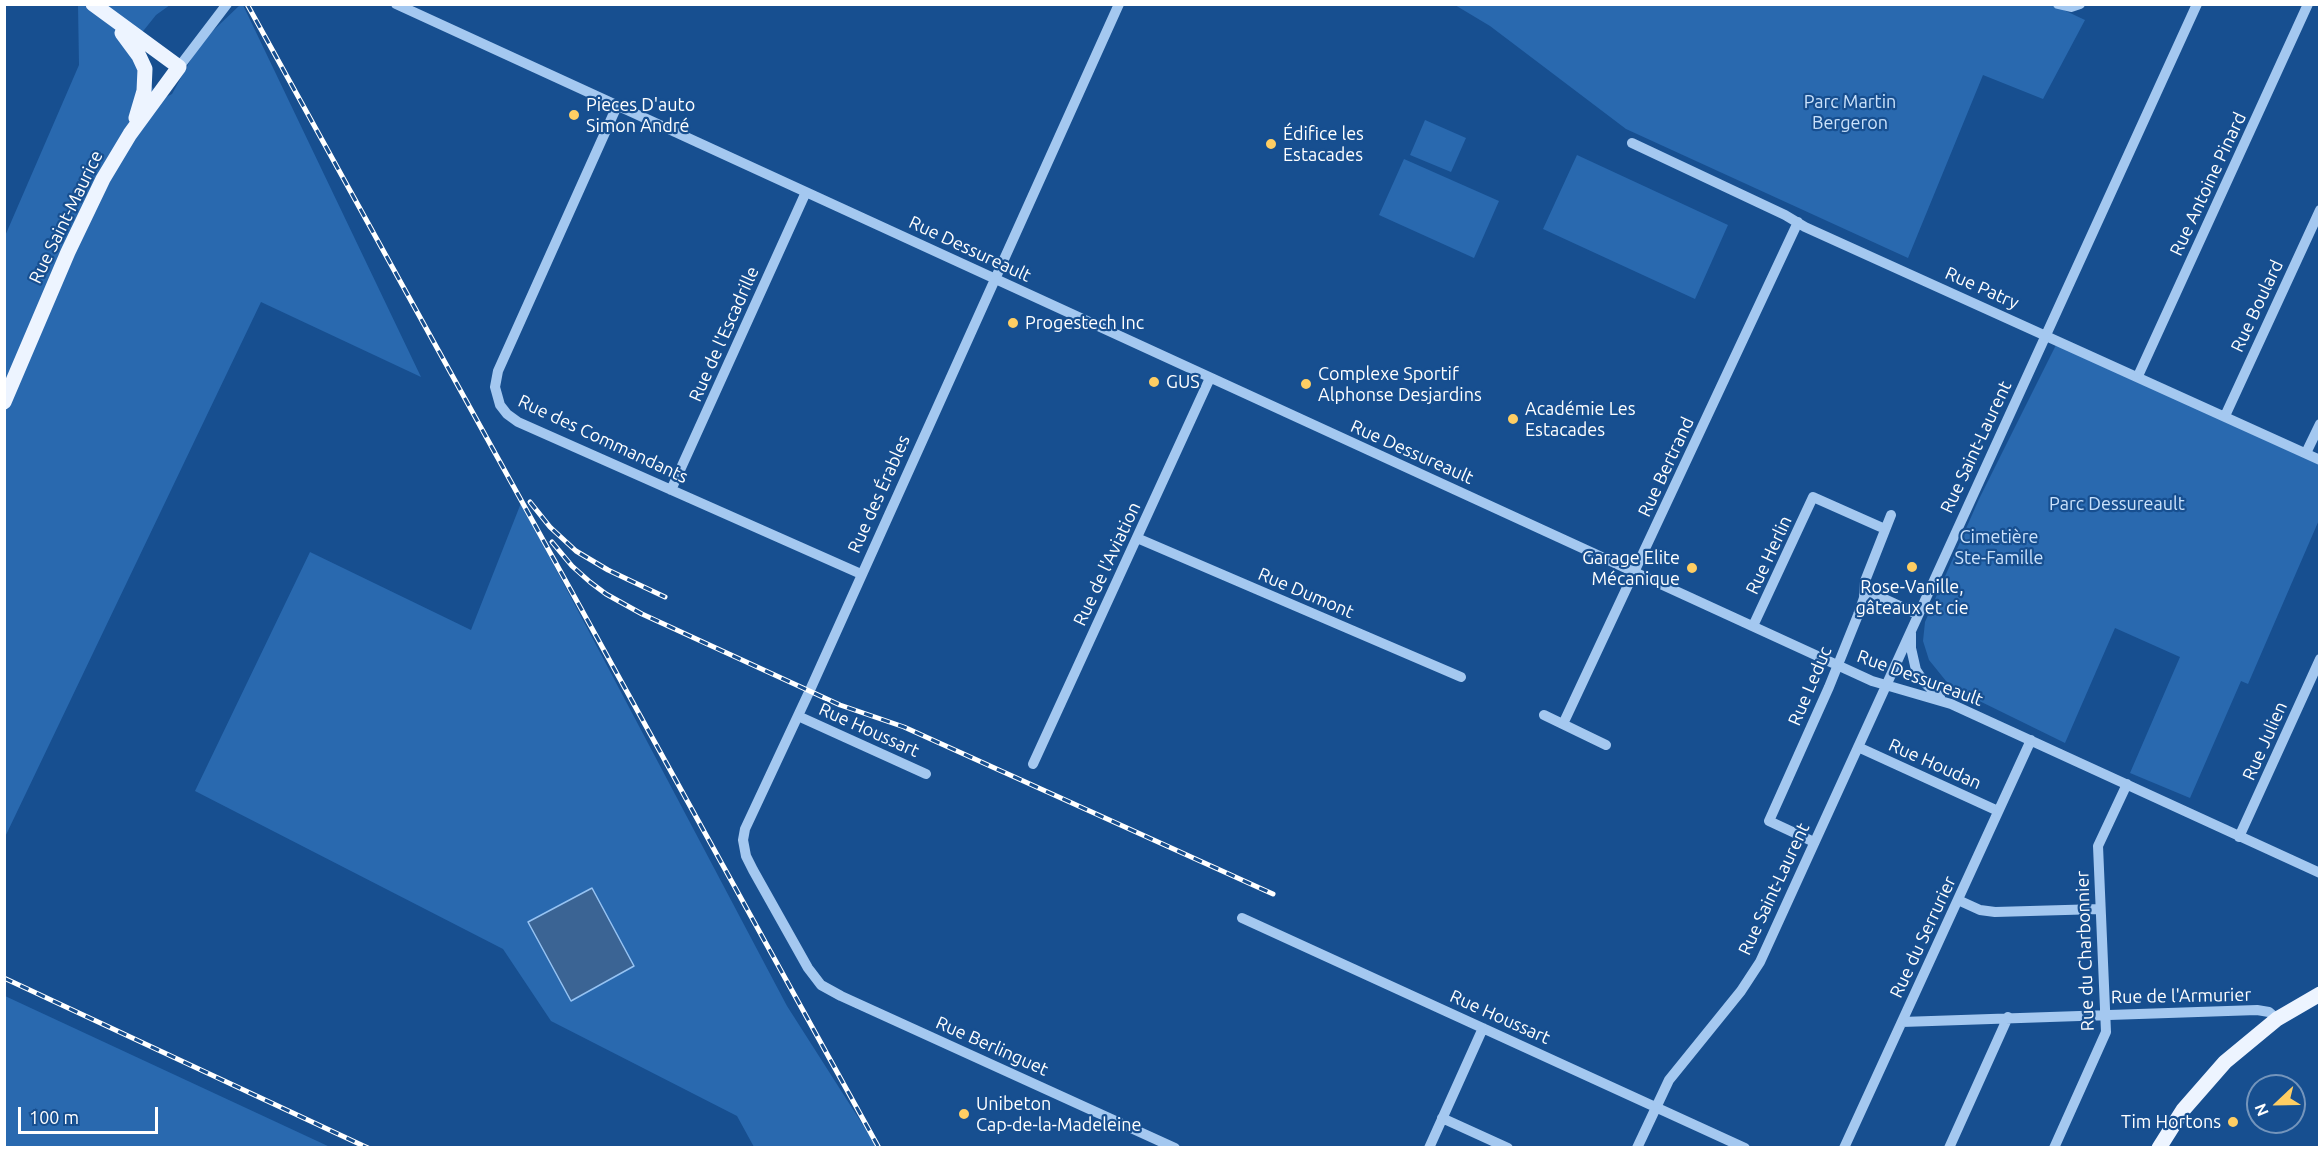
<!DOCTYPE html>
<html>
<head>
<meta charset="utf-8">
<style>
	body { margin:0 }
	#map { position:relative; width:2324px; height:1152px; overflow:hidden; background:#174f90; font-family:Ubuntu,sans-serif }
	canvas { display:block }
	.frame { position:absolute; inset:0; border:6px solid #fff; pointer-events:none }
	.north { position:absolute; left:2246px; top:1074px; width:60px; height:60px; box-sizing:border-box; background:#174f90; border:2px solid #7495bc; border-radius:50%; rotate:248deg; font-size:16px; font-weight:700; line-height:24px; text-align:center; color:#fff }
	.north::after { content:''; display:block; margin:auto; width:21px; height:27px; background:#ffce63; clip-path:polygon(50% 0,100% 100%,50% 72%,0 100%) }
	.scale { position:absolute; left:18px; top:1107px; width:140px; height:27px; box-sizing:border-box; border:3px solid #fff; border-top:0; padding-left:8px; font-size:18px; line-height:21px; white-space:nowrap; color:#fff; -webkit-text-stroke:4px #174f90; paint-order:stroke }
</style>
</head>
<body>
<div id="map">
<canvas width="2324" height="1152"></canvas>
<div class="frame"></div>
<div class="north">N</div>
<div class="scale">100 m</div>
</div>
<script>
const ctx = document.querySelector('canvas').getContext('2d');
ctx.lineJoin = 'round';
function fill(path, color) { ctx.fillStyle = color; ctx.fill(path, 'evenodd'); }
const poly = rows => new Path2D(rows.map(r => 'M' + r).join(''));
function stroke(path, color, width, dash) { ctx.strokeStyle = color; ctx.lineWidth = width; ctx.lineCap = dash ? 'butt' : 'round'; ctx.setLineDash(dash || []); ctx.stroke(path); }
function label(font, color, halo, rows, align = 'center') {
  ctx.font = font + ' Ubuntu,sans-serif'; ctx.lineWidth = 4.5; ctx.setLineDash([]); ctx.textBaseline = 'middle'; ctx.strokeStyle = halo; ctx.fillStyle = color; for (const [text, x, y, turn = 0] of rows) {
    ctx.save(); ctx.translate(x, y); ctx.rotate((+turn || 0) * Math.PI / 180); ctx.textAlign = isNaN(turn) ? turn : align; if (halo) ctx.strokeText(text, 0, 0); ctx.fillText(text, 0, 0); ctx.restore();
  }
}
fill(poly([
	[2051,4,2085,20,2043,99,1983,75,1908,258,1626,129,1490,26,1455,5],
	[78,5,170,5,156,15,136,40,141,74,162,99,172,94,200,43,240,5,243,5,421,377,261,302,4,839,5,236,79,65],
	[1425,120,1466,138,1451,172,1410,155],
	[1577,155,1728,225,1695,299,1543,229],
	[1404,159,1499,201,1474,258,1379,215],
	[2058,341,2319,460,2319,520,2248,684,2241,681,2190,798,2130,773,2180,657,2115,628,2065,743,1957,690,1946,681,1929,660,1923,641,1925,622,1979,499],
	[521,503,787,1006,877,1147,754,1147,737,1116,551,1021,503,949,195,791,310,552,471,630],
	[4,996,5,996,330,1147,5,1147]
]), '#2969af');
const water = poly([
	[592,888,634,966,571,1001,528,922,592,888]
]);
fill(water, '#3b6494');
stroke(water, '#96c3f3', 1.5);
stroke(poly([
	[396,4,1872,681,1951,704,2320,873],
	[1119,4,810,690,745,829,743,840,746,856,753,870,808,968,821,985,841,996,1175,1148],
	[2058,4,2071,7,2080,4],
	[179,67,227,4],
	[617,106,498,371,495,387,500,405,507,414,518,422,861,574],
	[1632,143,1785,215,1805,227,2320,460],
	[2138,376,2308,4],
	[2225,416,2320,210],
	[2306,453,2320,424],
	[671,490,806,192],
	[1137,538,1461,677],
	[1865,590,1917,614],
	[1753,626,1813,497,1885,529],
	[1911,633,1911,648,1916,670,1924,682,1940,697],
	[1544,715,1606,745],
	[798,716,926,774],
	[1563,724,1798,222],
	[1858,747,1998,811],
	[1033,764,1210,378],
	[2239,837,2320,659],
	[1814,842,1769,821,1829,687,1858,615,1864,598,1865,581,1891,515],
	[1958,900,1980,910,1995,912,2100,909],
	[1242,918,1745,1148],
	[1902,1022,2257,1010,2269,1012,2277,1019],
	[1442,1118,1508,1148],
	[1429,1148,1483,1028],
	[1637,1148,1669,1080,1741,991,1760,962,2197,4],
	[1844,1148,2031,740],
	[1949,1148,2008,1017],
	[2054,1148,2106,1032,2098,846,2127,784]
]), '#a4c8f0', 10);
stroke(poly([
	[122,33,139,56,145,69,144,91,136,118],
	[4,402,68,252,103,179,130,134,179,67,93,4],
	[2159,1148,2183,1110,2225,1062,2277,1019,2320,994]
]), '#edf4ff', 15);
const rail = poly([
	[247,4,879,1148],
	[530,502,550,527,576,551,608,570,665,597],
	[552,542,572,566,590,582,606,594,642,614,840,705,904,727,1273,894],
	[4,978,368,1148]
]);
stroke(rail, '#fff', 5);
stroke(rail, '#174f90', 3, [9]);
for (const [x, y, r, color] of [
	[574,115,6,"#ffce63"],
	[1271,144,6,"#ffce63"],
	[1013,323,6,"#ffce63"],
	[1154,382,6,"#ffce63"],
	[1306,384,6,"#ffce63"],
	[1513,419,6,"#ffce63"],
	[1912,567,6,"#ffce63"],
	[1692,568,6,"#ffce63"],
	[964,1114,6,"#ffce63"],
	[2233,1122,6,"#ffce63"]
]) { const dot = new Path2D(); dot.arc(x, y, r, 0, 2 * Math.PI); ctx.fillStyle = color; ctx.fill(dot); stroke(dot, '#174f90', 2); }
label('18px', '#cbe2fb', '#174f90', [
	["Parc Martin",1850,102],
	["Bergeron",1850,123],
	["Parc Dessureault",2117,504],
	["Cimetière",1999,537],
	["Ste-Famille",1999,558]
]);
label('18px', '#fff', '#174f90', [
	["Pieces D'auto",586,105],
	["Simon André",586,126],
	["Édifice les",1283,134],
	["Estacades",1283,155],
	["Progestech Inc",1025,323],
	["Complexe Sportif",1318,374],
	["Alphonse Desjardins",1318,395],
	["GUS",1166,382],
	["Académie Les",1525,409],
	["Estacades",1525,430],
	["Garage Elite",1680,558,"right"],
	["Mécanique",1680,579,"right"],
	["Rose-Vanille,",1912,587,"center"],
	["gâteaux et cie",1912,608,"center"],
	["Unibeton",976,1104],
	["Cap-de-la-Madeleine",976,1125],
	["Tim Hortons",2221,1122,"right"]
], 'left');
label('18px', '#fff', '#174f90', [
	["Rue Antoine Pinard",2208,184,-65],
	["Rue Saint-Maurice",66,217,-64],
	["Rue Dessureault",970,249,25],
	["Rue Patry",1982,288,24],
	["Rue Boulard",2257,306,-65],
	["Rue de l'Escadrille",724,334,-66],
	["Rue des Commandants",603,439,25],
	["Rue Saint-Laurent",1976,447,-65],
	["Rue Dessureault",1412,452,24],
	["Rue Bertrand",1666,467,-65],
	["Rue des Érables",879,494,-66],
	["Rue Herlin",1769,555,-65],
	["Rue de l'Aviation",1107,564,-65],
	["Rue Dumont",1306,593,23],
	["Rue Dessureault",1920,678,20],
	["Rue Leduc",1810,686,-67],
	["Rue Houssart",869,730,24],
	["Rue Julien",2265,741,-66],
	["Rue Houdan",1935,764,24],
	["Rue Saint-Laurent",1774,889,-65],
	["Rue du Serrurier",1923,937,-65],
	["Rue du Charbonnier",2085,951,-92],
	["Rue de l'Armurier",2181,996,-1],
	["Rue Houssart",1500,1017,24],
	["Rue Berlinguet",992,1046,24]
]);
</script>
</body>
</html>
